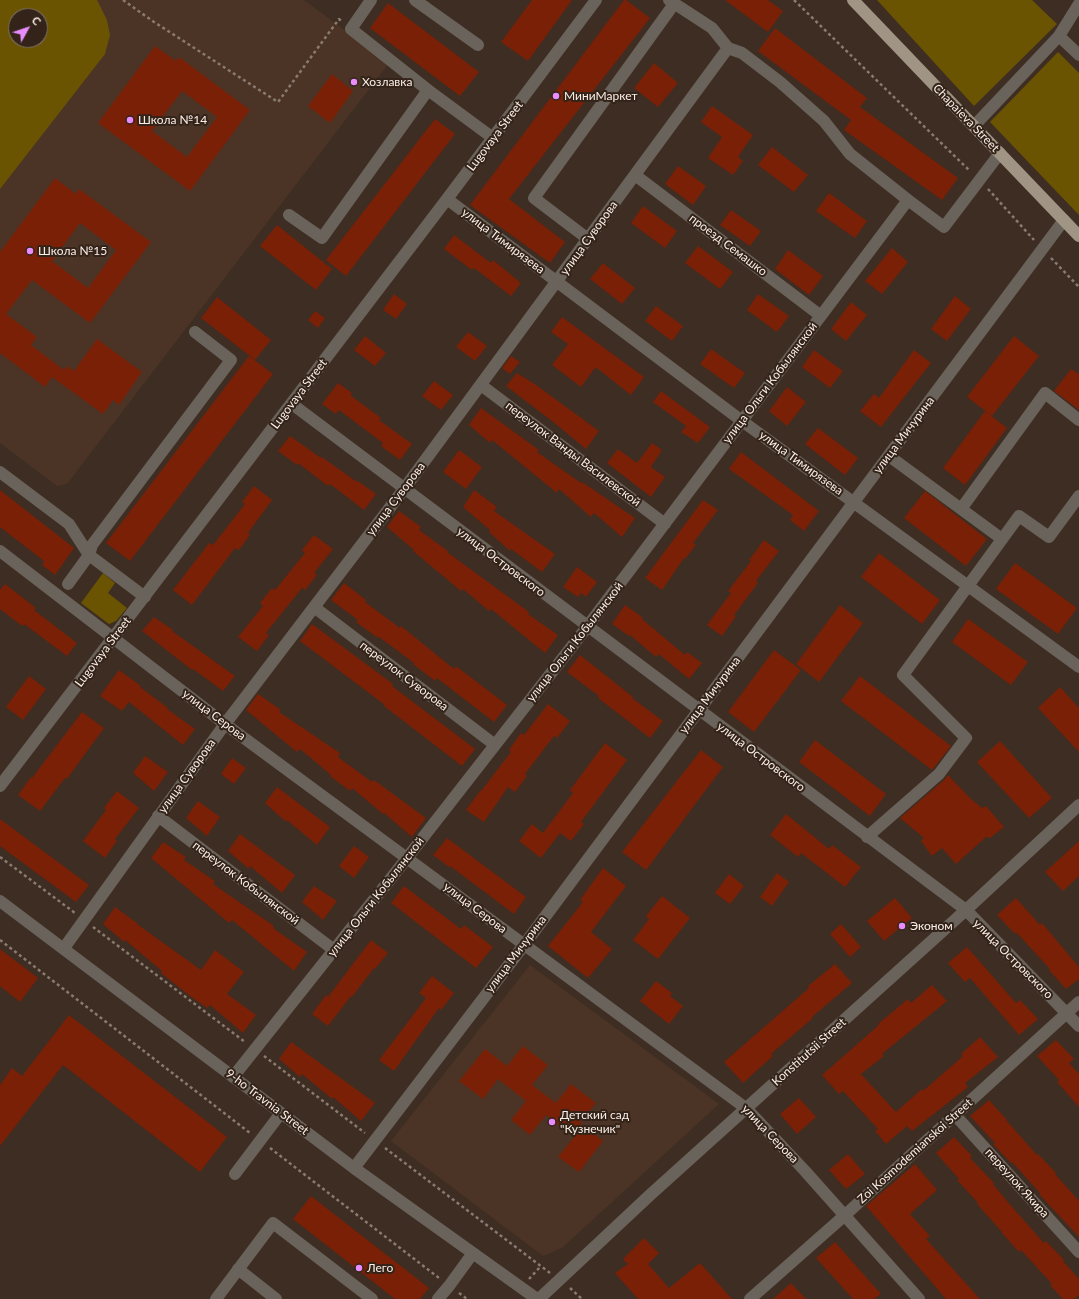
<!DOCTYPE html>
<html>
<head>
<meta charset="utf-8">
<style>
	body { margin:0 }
	#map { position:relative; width:1079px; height:1299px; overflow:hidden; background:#3e2d22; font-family:Lato,sans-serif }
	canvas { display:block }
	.north { position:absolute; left:8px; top:8px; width:40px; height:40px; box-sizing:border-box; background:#332318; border:1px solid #83756b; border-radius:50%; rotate:50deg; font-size:11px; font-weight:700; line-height:16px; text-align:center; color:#faefe8 }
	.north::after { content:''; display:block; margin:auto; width:14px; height:18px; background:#e98dfe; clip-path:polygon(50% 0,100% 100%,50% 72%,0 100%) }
</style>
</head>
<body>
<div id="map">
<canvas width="1079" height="1299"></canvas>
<div class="north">С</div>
</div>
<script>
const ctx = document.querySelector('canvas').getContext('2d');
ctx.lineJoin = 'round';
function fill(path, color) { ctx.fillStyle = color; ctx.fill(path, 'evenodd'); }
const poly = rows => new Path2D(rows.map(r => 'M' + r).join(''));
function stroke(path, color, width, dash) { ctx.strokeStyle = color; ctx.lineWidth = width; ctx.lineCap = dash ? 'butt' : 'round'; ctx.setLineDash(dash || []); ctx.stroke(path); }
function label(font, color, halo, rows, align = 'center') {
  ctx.font = font + ' Lato,sans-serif'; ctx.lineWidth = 4; ctx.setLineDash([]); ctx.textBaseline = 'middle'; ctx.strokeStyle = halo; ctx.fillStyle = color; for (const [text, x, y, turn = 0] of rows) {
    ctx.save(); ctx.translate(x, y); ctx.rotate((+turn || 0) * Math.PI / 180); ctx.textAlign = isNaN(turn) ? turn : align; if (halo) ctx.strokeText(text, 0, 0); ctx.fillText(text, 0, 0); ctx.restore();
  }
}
fill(poly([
	[0,0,304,0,389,63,67,484,57,486,0,443],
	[16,16,40,16,40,40,16,40],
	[530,965,719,1104,562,1248,543,1256,391,1141]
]), '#4b3425');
fill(poly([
	[0,0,97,0,107,20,110,35,105,54,0,189],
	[16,16,40,16,40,40,16,40],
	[877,0,1032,0,1057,24,974,106],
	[1058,52,1079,73,1079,215,990,122],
	[103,573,115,583,108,593,127,608,116,621,109,624,81,603]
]), '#6a5401');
fill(poly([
	[532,0,572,0,528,61,501,42],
	[624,0,626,0,650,18,509,199,565,242,550,263,470,205],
	[725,0,768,0,783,11,768,32],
	[388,3,479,72,460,96,370,28],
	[775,28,867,98,860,107,958,178,942,200,844,130,851,120,758,51],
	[155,46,176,61,179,57,250,110,190,191,98,123],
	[182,91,217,117,187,157,152,131],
	[654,63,678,83,658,107,634,88],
	[332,74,353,91,330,123,308,106],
	[712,106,753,135,738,157,743,161,733,175,708,158,722,137,701,122],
	[435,119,455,134,346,276,326,260],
	[772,147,808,175,794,192,758,165],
	[678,166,706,186,693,205,665,184],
	[55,178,76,194,79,189,151,242,90,323,32,280,6,314,37,337,31,345,64,370,67,366,74,371,97,339,142,372,119,405,113,400,103,414,52,377,45,387,0,353,0,252],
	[80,223,116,250,88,288,52,261],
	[829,193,867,221,855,238,816,211],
	[643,206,677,231,665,248,631,223],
	[731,210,761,231,750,246,720,225],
	[277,225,332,269,316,290,260,246],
	[454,235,491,263,493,260,521,283,511,296,474,268,472,270,444,249],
	[698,246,733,272,720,289,685,263],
	[892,248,908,262,882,294,865,281],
	[788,250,823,276,809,295,775,269],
	[603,263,635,288,622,304,590,279],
	[394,294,407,304,396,319,383,310],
	[758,294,789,316,777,332,747,310],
	[955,296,971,309,947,341,931,329],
	[217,297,271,340,255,360,201,318],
	[851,302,867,315,846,341,831,329],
	[656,306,683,326,672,341,645,321],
	[315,311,325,318,318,328,308,320],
	[562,317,644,377,631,395,598,369,595,368,581,387,552,365,568,344,551,332],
	[468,332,487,346,475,361,456,347],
	[365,336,386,353,375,366,354,350],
	[1014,336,1039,356,992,416,967,397],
	[711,349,745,373,734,388,700,364],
	[814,350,843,371,830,388,802,367],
	[914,350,931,363,881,427,860,411,874,394,879,398],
	[249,356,273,374,130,561,106,543],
	[511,356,520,362,510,374,502,368],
	[1071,369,1079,374,1079,410,1054,391],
	[517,373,536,385,599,431,586,449,552,421,506,386],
	[434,381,453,395,441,410,422,396],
	[338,383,352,393,350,395,381,418,379,420,412,444,400,460,381,446,383,443,339,410,336,414,322,404],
	[787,387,806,402,787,426,769,411],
	[661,391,710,427,698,443,681,432,686,426,653,402],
	[481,408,539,450,537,452,581,483,582,482,635,518,622,537,594,513,591,517,559,489,557,493,492,440,490,443,469,425],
	[985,411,1007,428,965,485,943,468],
	[818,428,858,458,845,475,805,444],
	[290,436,321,458,322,457,357,482,358,481,376,494,364,510,330,484,328,486,298,463,297,465,278,451],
	[652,443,662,450,651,467,665,477,651,497,607,463,618,449,637,463],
	[459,450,482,467,466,489,443,472],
	[741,452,819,511,804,531,790,520,793,515,729,469],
	[254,486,272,500,248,533,250,535,239,550,235,548,192,605,173,590,209,543,213,545,245,504,242,502],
	[0,490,74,548,55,575,42,565,44,561,0,527],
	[474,490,497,507,494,511,555,554,542,572,511,549,510,551,489,532,490,530,463,507],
	[925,491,987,539,966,566,904,518],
	[703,500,718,510,693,543,696,545,685,559,684,558,662,590,645,578],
	[399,511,421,527,419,530,448,551,447,552,529,612,528,614,558,635,545,653,491,609,489,611,463,589,461,591,413,551,414,550,387,527],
	[314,535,333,549,314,573,317,575,305,590,302,588,266,633,269,635,257,651,238,637,263,606,260,603,272,588,275,590,305,553,302,550],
	[764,540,779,551,756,581,758,583,734,615,736,616,722,636,707,625,731,593,728,591,751,561,749,560],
	[879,553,940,600,922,624,861,577],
	[1015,563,1077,608,1058,634,996,589],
	[577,567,597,582,586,597,581,593,578,597,563,587],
	[344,583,366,600,365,602,400,628,401,626,454,669,456,666,507,705,494,722,437,678,435,681,413,664,414,663,379,637,378,638,356,622,358,620,331,600],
	[5,584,36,608,34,610,77,643,67,656,24,624,22,626,0,609,0,590],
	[625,605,642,617,642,619,685,655,687,652,702,663,689,679,659,654,656,657,630,635,629,636,612,624],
	[840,605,863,623,819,682,796,664],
	[154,617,173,630,172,631,235,676,223,691,193,669,192,670,142,631],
	[968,619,1028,662,1011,685,952,642],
	[312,624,393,684,392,686,475,749,462,766,384,706,385,705,300,641],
	[774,650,801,670,754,732,728,712],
	[580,655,633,697,632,698,663,721,650,738,598,698,599,696,567,672],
	[119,670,141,686,140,687,168,708,167,709,195,729,183,745,129,702,122,711,100,696],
	[29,676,46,689,23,720,6,707],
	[860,676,951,746,932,770,841,701],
	[1060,687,1079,708,1079,752,1038,708],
	[258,694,281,710,279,712,340,753,338,757,372,782,374,780,426,818,412,837,384,813,383,814,352,788,350,791,330,776,331,775,300,749,297,752,246,710],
	[548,704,570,721,557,738,554,736,525,774,527,776,515,792,508,787,484,822,466,810,480,791,481,791,511,752,509,750,521,733,524,735],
	[82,712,104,728,67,779,65,778,40,811,18,795,31,777,32,778],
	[815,740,886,794,870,816,799,762],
	[1000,741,1052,798,1029,818,977,762],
	[605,743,627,760,581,822,584,824,571,841,560,833,541,858,519,841,532,824,543,833,573,793,570,790],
	[701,750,723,767,646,870,622,852],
	[145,756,168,772,154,791,133,773],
	[232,758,246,768,234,784,221,774],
	[948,775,970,798,982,808,986,806,1004,827,990,838,986,837,956,864,942,848,932,856,921,841,924,838,900,818,944,780],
	[277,787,330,827,317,845,287,820,286,822,265,803],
	[117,791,139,808,115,839,117,841,105,858,83,841,106,810,104,808],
	[198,801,220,817,207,836,186,818],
	[786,814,829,849,832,845,861,867,845,887,801,853,798,857,770,835],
	[0,819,89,885,76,902,0,846],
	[240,834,295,875,282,893,250,866,249,869,228,851],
	[447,838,526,897,514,914,450,866,449,867,433,855],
	[1079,841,1079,876,1063,891,1045,872],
	[163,842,186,857,184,860,215,881,213,884,274,926,273,928,307,952,294,971,232,920,229,923,151,858],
	[354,846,369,857,354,878,339,866],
	[603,868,626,886,591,932,612,949,588,978,548,946,583,902,580,900],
	[777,873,789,882,772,906,760,897],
	[729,874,744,886,730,904,715,893],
	[314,886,337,901,323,920,302,902],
	[404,886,461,929,464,925,493,947,476,968,391,903],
	[662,896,690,918,658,959,633,940,649,919,646,916],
	[895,898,912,918,884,941,867,921],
	[1016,898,1040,925,1042,923,1079,967,1079,979,1066,989,1049,970,1050,969,1016,932,1015,934,997,915],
	[115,907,137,923,137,924,201,970,215,950,244,972,227,994,256,1015,243,1033,210,1005,207,1008,190,996,161,973,162,971,125,940,124,942,103,924],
	[841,924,861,947,850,957,830,934],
	[371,940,388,953,375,969,374,968,352,997,351,996,328,1026,312,1014,326,995,328,997],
	[967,947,1016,1003,1020,1000,1038,1019,1019,1035,970,978,965,982,948,963],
	[0,949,38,978,20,1002,0,986],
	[835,964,852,983,812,1017,813,1018,771,1054,773,1056,743,1083,724,1062,809,988,808,986],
	[432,976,454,993,441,1010,439,1008,394,1071,379,1060,426,998,419,993],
	[656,981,672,993,670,996,683,1006,669,1024,640,1001],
	[932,985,947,1001,882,1054,884,1056,861,1074,896,1112,922,1089,923,1091,963,1056,961,1054,980,1037,998,1057,965,1083,968,1087,912,1131,907,1126,886,1144,875,1131,878,1129,843,1091,839,1094,822,1075,879,1025,878,1024,908,999,911,1003],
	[69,1015,227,1137,200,1172,63,1065,0,1146,0,1085,12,1068,22,1076],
	[1056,1040,1074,1059,1069,1063,1079,1074,1079,1107,1057,1082,1059,1080,1037,1056],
	[291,1042,375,1103,361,1121,333,1097,332,1099,302,1074,300,1077,279,1059],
	[523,1046,548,1065,532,1085,556,1103,571,1084,596,1103,580,1123,603,1141,579,1172,558,1157,574,1137,546,1115,530,1135,511,1120,526,1101,498,1079,483,1099,459,1081,485,1049,507,1066],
	[799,1098,816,1117,797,1134,780,1114],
	[989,1100,1007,1120,1006,1120,1037,1155,1038,1154,1056,1173,1055,1174,1079,1201,1079,1237,1039,1194,1040,1193,1012,1162,1011,1163,993,1144,995,1143,970,1116],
	[954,1137,972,1156,970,1158,994,1183,993,1184,1013,1208,1044,1243,1046,1241,1064,1260,1063,1261,1079,1279,1079,1295,1074,1299,1063,1299,1050,1285,1052,1284,1021,1250,1019,1252,1002,1233,1002,1232,977,1204,978,1203,957,1180,959,1179,936,1153],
	[848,1154,865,1174,846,1189,829,1170],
	[915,1164,937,1190,910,1214,930,1236,926,1239,980,1299,946,1299,866,1206],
	[311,1196,429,1288,420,1299,395,1299,293,1219],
	[644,1238,659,1253,648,1264,669,1288,700,1263,732,1299,638,1299,615,1273,628,1264,623,1259],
	[835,1242,881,1294,874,1299,853,1299,816,1258],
	[791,1283,806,1299,773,1299]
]), '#792007');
stroke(poly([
	[123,0,154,22,278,102,339,19,341,21],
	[794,0,970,171],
	[988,189,1034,240],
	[1051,258,1079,287],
	[0,857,75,913],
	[93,927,245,1042],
	[0,940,250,1133],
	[264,1056,365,1133],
	[270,1148,439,1278],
	[385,1148,550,1273],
	[529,1279,541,1266],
	[570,1288,582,1299],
	[459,1293,467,1299]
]), '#8a7b72', 2.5, [3, 3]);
stroke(poly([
	[371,0,351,29,428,90],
	[415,0,478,45],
	[669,0,712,28,728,48,742,53,780,82,824,121,850,154,908,200,944,227,1000,153],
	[1059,36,1079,4],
	[974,126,1059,36,1079,55],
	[635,175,821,316],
	[447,199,742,421,1079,667],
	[289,215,322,238,428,90,493,138],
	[588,239,534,198,674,4],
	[481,385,665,524],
	[292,404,966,910,1079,1026],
	[889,456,1002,539],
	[0,472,69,524,89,555,68,584],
	[961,509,1045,393,1079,420],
	[0,551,225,724,747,1109,805,1171,919,1299],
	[145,597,89,555,92,545,231,360,195,332],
	[314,607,495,745],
	[0,786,447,199,596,0],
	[158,816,334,950],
	[867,837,939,774,966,738,903,675,1019,516,1049,537,1079,496],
	[0,901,354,1168,537,1299],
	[64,948,225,724,404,489,728,48],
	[233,1077,407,858,587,627,908,200],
	[955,1115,1079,1252],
	[354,1168,524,945,1064,220],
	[235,1174,281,1113],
	[238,1269,276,1299],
	[216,1299,273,1223,372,1299],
	[438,1299,449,1286,473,1253],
	[539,1299,650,1195,966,910,1079,805],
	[750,1299,844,1216,1079,1002]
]), '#69635b', 12);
stroke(poly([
	[853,0,1079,236]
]), '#a09484', 12);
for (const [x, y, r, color] of [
	[354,82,4,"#e98dfe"],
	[556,96,4,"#e98dfe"],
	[130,120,4,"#e98dfe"],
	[30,251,4,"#e98dfe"],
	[902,926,4,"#e98dfe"],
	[552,1122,4,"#e98dfe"],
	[359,1268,4,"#e98dfe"]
]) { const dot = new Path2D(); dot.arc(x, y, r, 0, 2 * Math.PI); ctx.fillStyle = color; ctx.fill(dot); stroke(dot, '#332318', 1.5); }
label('12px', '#faefe8', '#332318', [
	["Хозлавка",362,82],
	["МиниМаркет",564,96],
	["Школа №14",138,120],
	["Школа №15",38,251],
	["Эконом",910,926],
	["Детский сад",560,1115],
	["\"Кузнечик\"",560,1129],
	["Лего",367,1268]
], 'left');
label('12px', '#faefe8', '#332318', [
	["Chapaieva Street",966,118,46],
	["Lugovaya Street",495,136,-53],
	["улица Суворова",589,238,-54],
	["улица Тимирязева",503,241,37],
	["проезд Семашко",728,245,37],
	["улица Ольги Кобылянской",770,383,-53],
	["Lugovaya Street",299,394,-53],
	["улица Мичурина",904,435,-53],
	["переулок Ванды Василевской",573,454,37],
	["улица Тимирязева",801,463,36],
	["улица Суворова",396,499,-53],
	["улица Островского",501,562,37],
	["улица Ольги Кобылянской",575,642,-52],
	["Lugovaya Street",103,652,-53],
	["переулок Суворова",404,676,37],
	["улица Мичурина",710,695,-53],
	["улица Серова",214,715,37],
	["улица Островского",761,757,37],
	["улица Суворова",187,776,-54],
	["переулок Кобылянской",246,883,37],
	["улица Ольги Кобылянской",376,897,-52],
	["улица Серова",475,908,37],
	["улица Мичурина",516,954,-53],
	["улица Островского",1013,959,45],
	["Konstitutsii Street",809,1052,-42],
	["9-ho Travnia Street",267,1102,37],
	["улица Серова",770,1134,46],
	["Zoi Kosmodemianskoi Street",915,1151,-42],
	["переулок Якира",1017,1183,48]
]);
</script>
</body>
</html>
